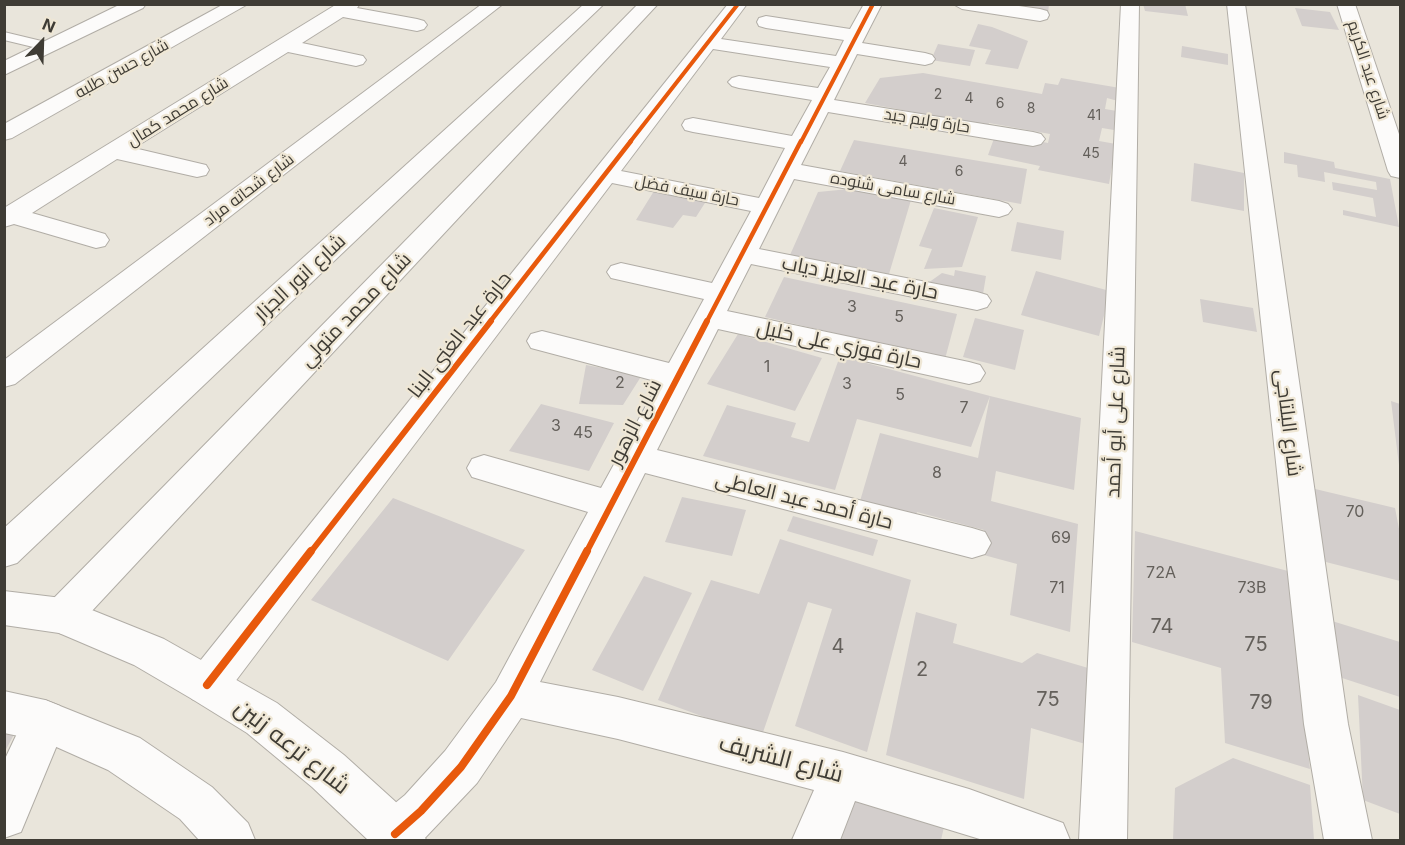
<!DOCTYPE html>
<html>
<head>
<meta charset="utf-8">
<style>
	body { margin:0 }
	#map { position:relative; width:1405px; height:845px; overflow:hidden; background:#e9e5db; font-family:Inter,sans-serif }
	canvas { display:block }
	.frame { position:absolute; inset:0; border:6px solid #3f3c35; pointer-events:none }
	.north { position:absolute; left:12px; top:12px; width:60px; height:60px; -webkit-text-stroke:4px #efe7d5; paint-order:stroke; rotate:23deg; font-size:16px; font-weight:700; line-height:24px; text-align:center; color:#3f3c35 }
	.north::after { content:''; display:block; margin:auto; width:21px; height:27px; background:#3f3c35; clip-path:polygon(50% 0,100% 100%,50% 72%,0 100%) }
</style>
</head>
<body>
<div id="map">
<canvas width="1405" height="845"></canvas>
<div class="frame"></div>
<div class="north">N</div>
</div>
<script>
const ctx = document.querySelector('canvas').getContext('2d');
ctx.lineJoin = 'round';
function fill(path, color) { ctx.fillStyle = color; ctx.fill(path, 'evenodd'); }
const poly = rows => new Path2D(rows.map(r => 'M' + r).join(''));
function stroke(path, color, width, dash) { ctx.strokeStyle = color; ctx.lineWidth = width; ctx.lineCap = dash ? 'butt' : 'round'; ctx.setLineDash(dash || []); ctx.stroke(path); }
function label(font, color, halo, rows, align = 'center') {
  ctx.font = font + ' Inter,Cairo,sans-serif'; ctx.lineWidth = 4.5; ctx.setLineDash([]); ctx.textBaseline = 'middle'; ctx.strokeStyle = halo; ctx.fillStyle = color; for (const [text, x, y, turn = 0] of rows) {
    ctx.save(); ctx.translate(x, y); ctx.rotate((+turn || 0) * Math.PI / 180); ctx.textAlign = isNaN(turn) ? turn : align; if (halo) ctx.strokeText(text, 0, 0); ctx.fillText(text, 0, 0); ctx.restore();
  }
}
fill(poly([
	[1012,4,1049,4,1048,14,1011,9],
	[1143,4,1185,4,1188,16,1145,11],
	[1295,8,1330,12,1339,30,1302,26],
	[978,24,992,27,1028,41,1018,69,985,64,991,50,969,46],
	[938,44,975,50,970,66,931,60],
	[1182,46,1228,54,1228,65,1181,57],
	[923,73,1042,94,1045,83,1058,85,1061,78,1120,88,1118,101,1107,98,1105,109,1117,111,1114,130,1102,128,1099,141,1116,144,1109,184,1038,170,1040,166,988,155,996,133,1048,143,1050,134,989,123,988,126,865,103,880,78],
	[854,140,1027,169,1021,204,840,171],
	[1284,152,1334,162,1335,168,1390,179,1399,227,1343,215,1343,210,1376,217,1373,198,1333,190,1332,182,1377,190,1376,182,1324,172,1325,182,1298,177,1297,165,1284,163],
	[1194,163,1244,173,1244,211,1191,201],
	[849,189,911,200,889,274,790,255,818,192],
	[654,191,710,195,696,217,683,215,673,228,636,220],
	[934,208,978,217,962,267,924,269,932,249,919,246],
	[1017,222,1064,231,1061,260,1011,251],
	[955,270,986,276,983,294,928,283,942,273,954,276],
	[1036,271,1110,291,1099,336,1021,315],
	[784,277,957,314,945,359,765,317],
	[1200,299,1253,308,1257,332,1203,322],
	[975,318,1024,330,1015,370,963,357],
	[738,334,822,358,795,411,707,384],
	[840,356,990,396,971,447,857,419,835,490,703,456,727,405,796,423,791,437,809,442],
	[586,365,642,375,623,405,579,404],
	[990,396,1081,418,1074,490,996,471,991,501,1078,524,1070,632,1010,615,1017,564,980,554,984,530,917,512,914,523,858,508,880,433,978,458],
	[1391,401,1400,404,1400,465,1399,465],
	[541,404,614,423,589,471,509,451],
	[1311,488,1395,508,1400,534,1400,581,1322,561],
	[682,497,746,510,732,556,665,542],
	[393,498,525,550,448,661,311,600],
	[793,516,878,540,873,556,787,531],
	[1135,531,1288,571,1310,769,1225,743,1221,668,1132,642],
	[780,539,911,580,867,752,795,726,832,609,808,602,761,738,658,700,711,580,759,594],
	[644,576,692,593,643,691,592,670],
	[916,612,957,624,953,643,1022,663,1037,653,1095,670,1092,746,1031,728,1024,799,886,755],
	[1332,621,1400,642,1400,697,1336,676],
	[1358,695,1400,710,1400,814,1363,800],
	[4,728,17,729,4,753],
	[1233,758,1310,785,1314,840,1173,840,1175,788],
	[856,798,944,827,941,840,840,840]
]), '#d3cecc');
const lane = poly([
	[4,32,54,44,56,47,50,51,4,40,4,32]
]);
const street = poly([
	[121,4,146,4,143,8,4,75,4,61,121,4],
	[224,4,248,4,12,138,4,140,4,124,224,4],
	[337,4,360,4,357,8,417,19,424,21,427,25,424,29,417,31,343,17,302,43,363,56,366,60,363,64,356,66,288,52,134,148,206,165,209,170,206,175,197,177,117,159,32,213,105,234,109,240,105,246,96,248,14,224,4,227,4,208,337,4],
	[482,4,503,4,15,384,4,387,4,360,482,4],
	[584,4,604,4,17,563,4,567,4,528,584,4],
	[638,4,658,4,76,628,62,634,48,628,42,616,48,604,638,4],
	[728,4,747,4,721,39,836,56,844,40,766,28,759,26,757,22,759,18,766,16,850,29,864,4,882,4,862,43,925,53,932,55,935,59,932,63,925,65,857,54,834,100,1033,132,1041,134,1045,139,1041,144,1033,146,828,112,801,165,999,201,1008,204,1012,209,1008,214,999,217,794,179,759,249,977,292,987,295,991,301,987,307,977,310,751,264,727,311,969,362,980,365,985,373,980,381,969,384,718,329,657,450,972,528,985,532,991,543,985,554,972,558,645,473,540,682,618,697,843,752,969,789,1063,823,1070,840,983,840,855,801,840,840,792,840,814,790,618,739,521,718,477,783,423,840,374,840,371,834,378,817,405,795,445,751,496,682,588,512,472,477,467,468,472,459,484,455,601,488,659,382,531,348,527,341,531,334,542,331,669,363,704,299,611,278,607,272,611,266,621,263,712,283,751,211,612,183,222,699,207,705,192,699,186,685,192,671,728,4],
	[713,49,830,67,818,88,739,76,732,78,728,82,732,86,739,88,812,100,792,136,693,118,685,120,682,125,685,130,693,132,785,148,759,198,621,171,713,49],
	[953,4,1005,4,1040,9,1047,11,1049,15,1047,19,1040,21,962,9,953,4],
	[1121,4,1139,4,1127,840,1079,840,1121,4],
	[1227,4,1245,4,1348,724,1372,840,1324,840,1304,724,1227,4],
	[1337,4,1355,4,1400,137,1400,178,1391,176,1388,171,1337,4],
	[45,700,60,706,67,721,21,832,4,838,4,761,30,706,45,700]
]);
const secondary = poly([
	[4,591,62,598,164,639,277,703,344,755,419,823,426,840,368,840,312,787,247,733,192,699,134,665,59,633,4,625,4,591],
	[4,691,45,700,140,738,212,787,248,823,255,840,199,840,180,819,108,770,43,741,4,733,4,691]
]);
stroke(lane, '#b1ada6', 2);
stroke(street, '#b1ada6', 2);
stroke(secondary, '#b1ada6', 2);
fill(lane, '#fcfbfa');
fill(street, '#fcfbfa');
fill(secondary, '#fcfbfa');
stroke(poly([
	[630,142,738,4],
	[801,142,873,4]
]), '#e8590c', 4);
stroke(poly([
	[489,323,631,141],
	[706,323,801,141]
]), '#e8590c', 4.5);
stroke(poly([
	[310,553,491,321],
	[586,553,707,321]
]), '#e8590c', 6);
stroke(poly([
	[207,685,311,551],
	[395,834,421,811,461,767,511,696,587,551]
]), '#e8590c', 8);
label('14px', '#64605b', null, [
	["2",938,95],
	["4",969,99],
	["6",1000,104],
	["8",1031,109],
	["41",1094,116],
	["45",1091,154],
	["4",903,162],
	["6",959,172]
]);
label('16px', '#3f3c35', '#efe7d5', [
	["شارع حسن طلبه",122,69,-29],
	["شارع عبد الكريم",1368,70,72],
	["شارع محمد كمال",178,112,-32],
	["حارة وليم جيد",927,121,9],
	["شارع سامى شنوده",893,189,10],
	["شارع شحاته مراد",249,190,-37],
	["حارة سيف فضل",687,191,11]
]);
label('16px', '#64605b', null, [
	["3",852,307],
	["5",899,317],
	["1",767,367],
	["2",620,383],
	["3",847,384],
	["5",900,395],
	["7",964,408],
	["3",556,426],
	["45",583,433],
	["8",937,473],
	["70",1355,512],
	["69",1061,538],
	["72A",1161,573],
	["71",1057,588],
	["73B",1252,588]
]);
label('20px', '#3f3c35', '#efe7d5', [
	["شارع انور الجزار",300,278,-43],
	["حارة عبد العزيز دياب",860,278,11],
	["شارع محمد متولي",356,310,-46],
	["حارة عبد الغنى البنا",460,335,-52],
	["حارة فوزي على خليل",839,345,12],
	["شارع على أبو أحمد",1116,422,-88],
	["شارع الزهور",635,423,-63],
	["شارع البلتاجى",1288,423,83],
	["حارة أحمد عبد العاطى",804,501,14]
]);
label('20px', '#64605b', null, [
	["74",1162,627],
	["75",1256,645],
	["4",838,647],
	["2",922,670],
	["75",1048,700],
	["79",1261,703]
]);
label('24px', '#3f3c35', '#efe7d5', [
	["شارع ترعه زنين",292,747,38],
	["شارع الشريف",781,759,15]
]);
</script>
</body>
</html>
